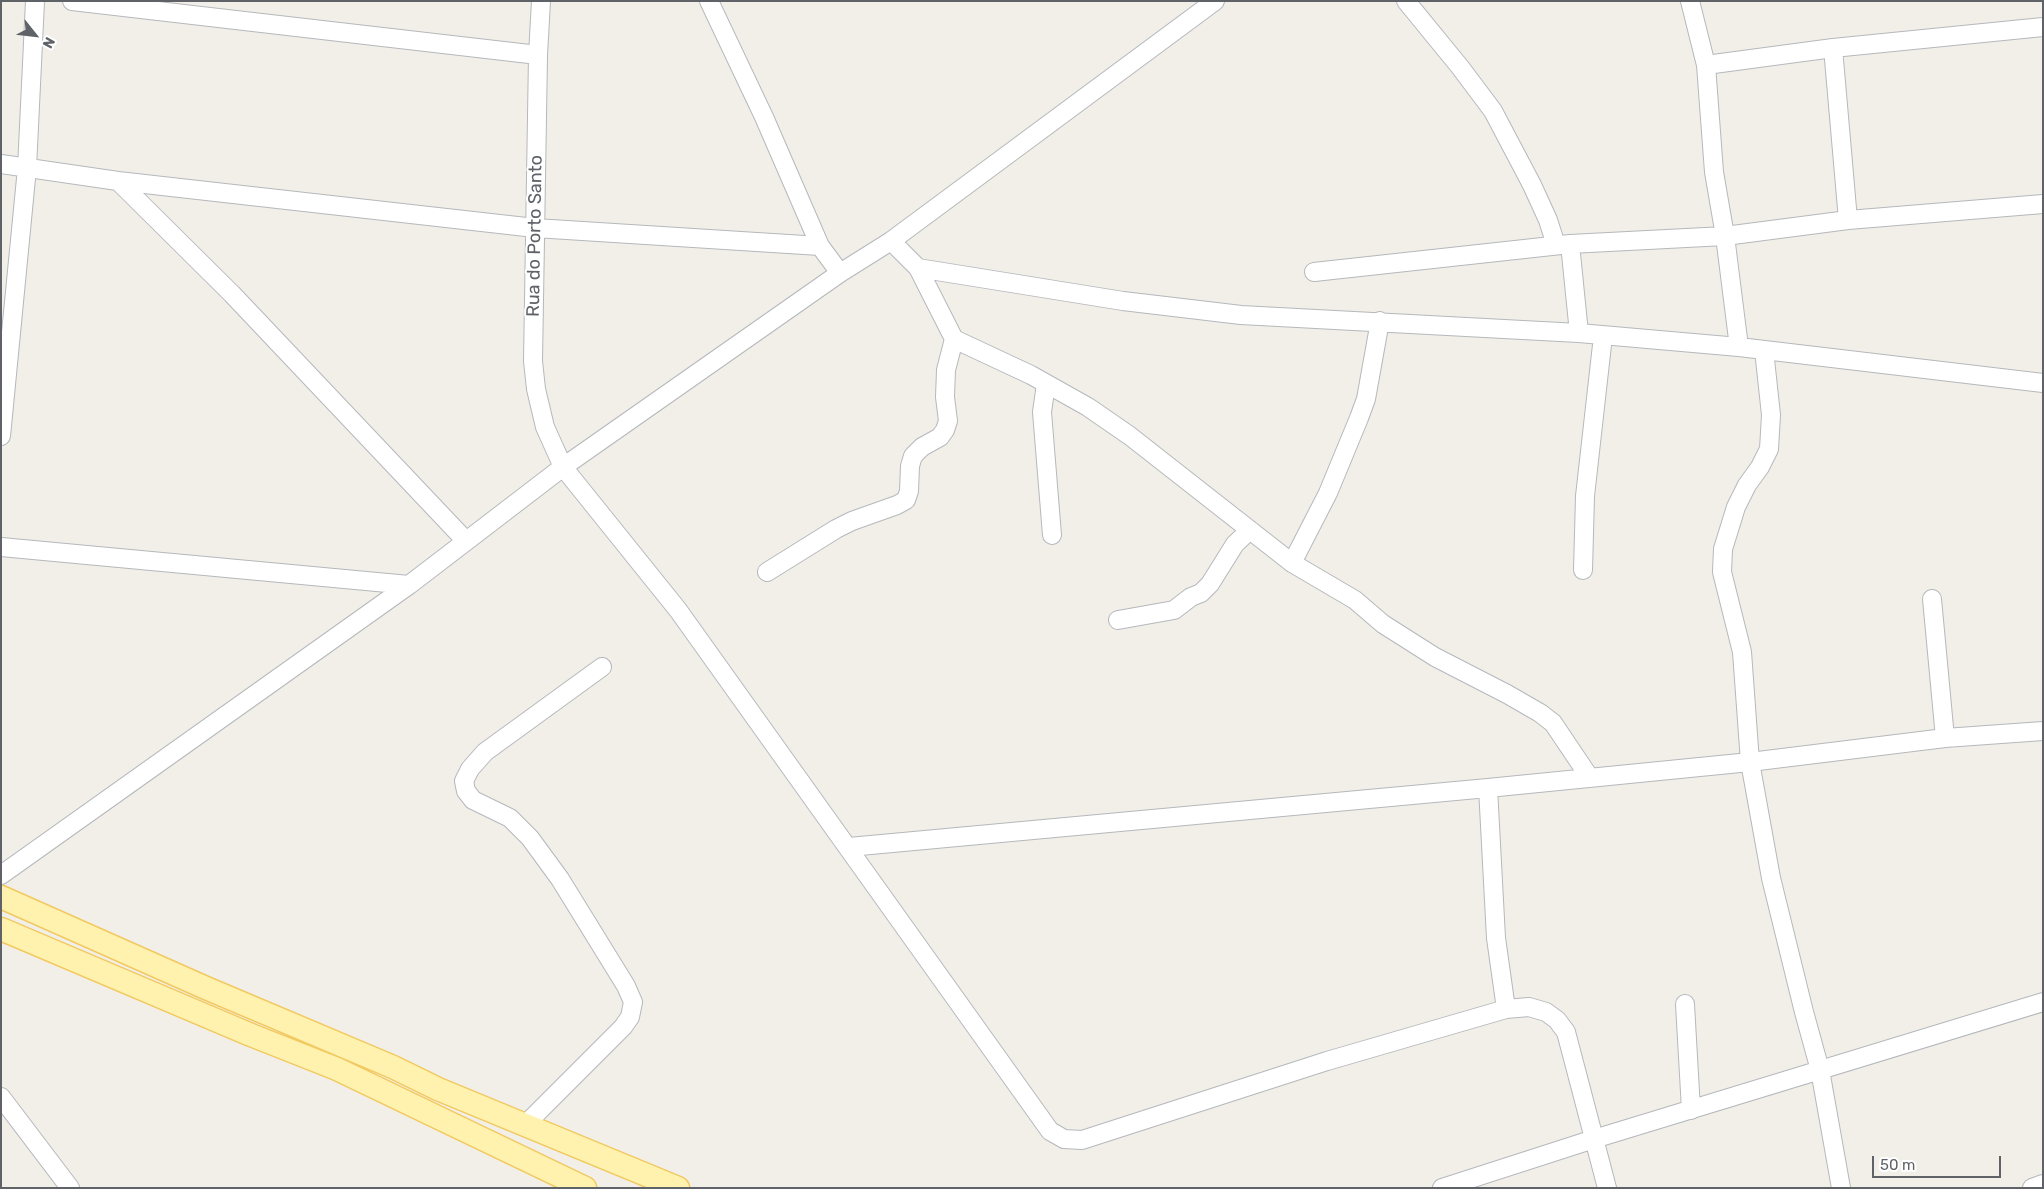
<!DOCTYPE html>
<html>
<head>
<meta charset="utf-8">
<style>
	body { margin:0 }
	#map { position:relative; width:2044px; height:1189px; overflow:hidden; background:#f1efe8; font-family:Rubik,sans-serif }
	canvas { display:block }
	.frame { position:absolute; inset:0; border:2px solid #5f6368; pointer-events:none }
	.north { position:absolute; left:10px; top:10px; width:50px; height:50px; -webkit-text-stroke:4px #fff; paint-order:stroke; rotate:119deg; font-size:14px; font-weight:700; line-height:20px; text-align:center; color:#5f6368 }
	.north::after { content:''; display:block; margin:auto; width:18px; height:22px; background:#5f6368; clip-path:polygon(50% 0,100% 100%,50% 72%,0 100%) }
	.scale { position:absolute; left:1872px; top:1156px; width:129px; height:22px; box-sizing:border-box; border:2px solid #5f6368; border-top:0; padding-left:6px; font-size:15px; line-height:18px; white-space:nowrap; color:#5f6368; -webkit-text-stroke:4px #fff; paint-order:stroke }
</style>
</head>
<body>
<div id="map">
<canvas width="2044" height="1189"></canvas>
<div class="frame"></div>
<div class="north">N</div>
<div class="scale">50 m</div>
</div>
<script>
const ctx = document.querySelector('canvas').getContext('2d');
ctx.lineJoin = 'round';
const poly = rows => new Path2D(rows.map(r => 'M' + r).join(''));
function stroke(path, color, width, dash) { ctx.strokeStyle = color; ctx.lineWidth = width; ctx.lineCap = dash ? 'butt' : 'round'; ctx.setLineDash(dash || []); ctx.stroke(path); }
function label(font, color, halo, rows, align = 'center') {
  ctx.font = font + ' Rubik,sans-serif'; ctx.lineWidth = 4; ctx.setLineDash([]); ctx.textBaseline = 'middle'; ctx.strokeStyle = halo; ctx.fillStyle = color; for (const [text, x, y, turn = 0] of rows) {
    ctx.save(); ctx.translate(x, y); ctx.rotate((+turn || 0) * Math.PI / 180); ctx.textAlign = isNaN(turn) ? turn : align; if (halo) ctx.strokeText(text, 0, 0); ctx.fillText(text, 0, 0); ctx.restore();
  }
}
const minor = poly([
	[72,1,538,55],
	[541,1,538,55,533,361,536,389,545,427,563,467,678,610,1050,1131,1064,1139,1082,1140,1327,1061,1506,1009,1529,1007,1546,1012,1557,1020,1566,1032,1607,1188],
	[709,1,764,117,820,246],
	[1406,1,1460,67,1493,111,1532,185,1548,220,1556,245],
	[1690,1,1706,65,1714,172,1725,236,1739,347],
	[1833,48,1848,220],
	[1706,65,1833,48,2043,27],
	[1,164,118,181,535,228,820,246,840,273],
	[118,181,232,294,466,541],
	[891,241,918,268,1123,301,1241,315,1579,333,1739,347,2043,383],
	[1570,244,1579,333],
	[918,268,954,339,1031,375,1088,407,1130,436,1292,563,1355,600,1383,624,1435,657,1507,694,1540,713,1553,723,1590,778],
	[1314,272,1570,244,1725,236,1848,220,2043,204],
	[1764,350,1771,415,1769,449,1760,467,1747,485,1736,507,1723,549,1722,572,1742,652,1750,762,1771,878,1804,1012,1820,1070,1841,1188],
	[1046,384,1042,412,1052,535],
	[1,436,27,168,35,1],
	[1,547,409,585],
	[1292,563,1328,493,1359,418,1366,399,1380,321],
	[1583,570,1585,496,1603,336],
	[767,572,836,529,852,521,897,505,906,500,909,491,910,466,913,456,922,447,940,437,945,430,948,421,945,397,946,370,954,339],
	[1932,599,1945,738],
	[1118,620,1174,610,1191,597,1201,593,1210,584,1235,544,1250,530],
	[1488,788,1496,938,1506,1009],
	[849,847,1488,788,1750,762,1945,738,2043,731],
	[1,875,409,585,563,467,840,273,891,241,1215,1],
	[1685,1004,1691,1110],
	[1,1097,70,1188],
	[524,1126,623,1027,630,1017,633,1002,626,986,560,879,530,838,510,818,473,800,466,791,464,781,470,769,485,752,602,667],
	[1442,1188,1594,1139,2043,1002],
	[2032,1188,2043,1184]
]);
const major = poly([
	[1,897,206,988,393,1067,438,1089,678,1188],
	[1,929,251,1035,337,1069,585,1188]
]);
stroke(minor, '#b5b8bc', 20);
stroke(major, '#f2c960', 25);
stroke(minor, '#fff', 18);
stroke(major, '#fff2af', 22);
label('18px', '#5f6368', '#fff', [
	["Rua do Porto Santo",535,236,-89]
]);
</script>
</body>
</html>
